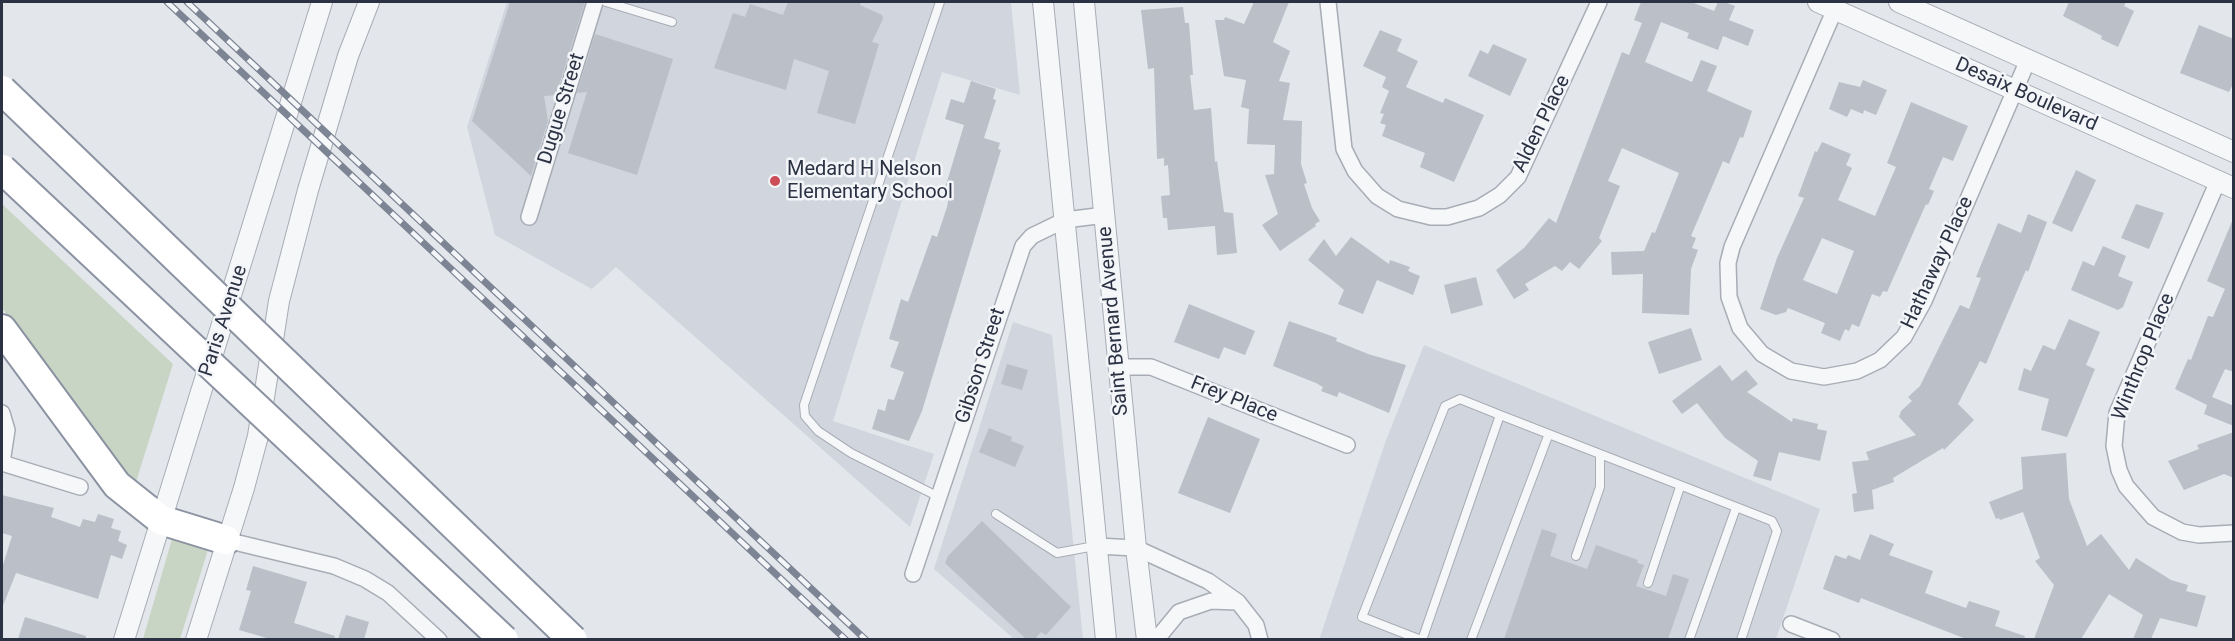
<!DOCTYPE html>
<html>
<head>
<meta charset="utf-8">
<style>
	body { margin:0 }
	#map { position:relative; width:2235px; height:641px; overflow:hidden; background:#e3e6eb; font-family:Roboto,sans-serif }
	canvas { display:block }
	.frame { position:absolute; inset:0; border:3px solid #2b3243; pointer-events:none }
</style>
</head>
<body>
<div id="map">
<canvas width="2235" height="641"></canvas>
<div class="frame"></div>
</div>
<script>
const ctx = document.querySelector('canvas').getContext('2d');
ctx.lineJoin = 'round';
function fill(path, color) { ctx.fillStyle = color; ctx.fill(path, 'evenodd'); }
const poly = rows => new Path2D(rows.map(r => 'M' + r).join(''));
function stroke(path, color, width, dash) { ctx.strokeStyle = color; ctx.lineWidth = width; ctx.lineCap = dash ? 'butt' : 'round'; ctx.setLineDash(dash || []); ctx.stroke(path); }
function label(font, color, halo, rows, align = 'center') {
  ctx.font = font + ' Roboto,sans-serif'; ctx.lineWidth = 5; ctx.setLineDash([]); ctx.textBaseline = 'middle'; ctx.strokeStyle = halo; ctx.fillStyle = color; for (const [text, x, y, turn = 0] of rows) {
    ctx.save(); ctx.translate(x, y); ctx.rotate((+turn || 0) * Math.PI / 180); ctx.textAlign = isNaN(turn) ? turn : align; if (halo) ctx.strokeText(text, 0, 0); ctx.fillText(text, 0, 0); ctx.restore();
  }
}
fill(poly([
	[507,2,1011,2,1020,95,942,72,833,421,934,454,910,527,616,267,592,289,495,235,467,127],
	[1013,322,1052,335,1083,639,1014,639,934,569],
	[1424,345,1820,509,1776,639,1319,640,1385,443]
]), '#d1d5dd');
fill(poly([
	[2,204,173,364,135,485,2,308],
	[172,539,208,550,180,639,143,639]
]), '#c8d5c4');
fill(poly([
	[510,2,585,2,556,95,544,96,548,121,531,176,472,121],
	[788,2,861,2,860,5,882,15,883,19,872,42,879,44,855,124,817,113,829,71,794,59,786,90,714,68,733,13,745,17,750,4,783,15],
	[1254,2,1289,2,1273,42,1290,51,1279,81,1290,83,1283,120,1302,121,1301,164,1307,183,1304,184,1312,208,1320,221,1315,224,1316,226,1280,251,1262,225,1278,214,1265,175,1274,174,1275,145,1247,144,1249,109,1241,107,1246,80,1224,76,1215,20,1224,20,1225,17,1244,24],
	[1641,2,1691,2,1714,11,1718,2,1724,2,1735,6,1729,20,1754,30,1748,46,1723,36,1718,50,1687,38,1689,33,1661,22,1645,62,1692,82,1701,60,1717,66,1707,91,1752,111,1743,138,1740,137,1729,164,1723,161,1691,236,1696,238,1692,248,1698,250,1691,269,1689,315,1642,313,1643,274,1612,275,1611,252,1644,251,1652,232,1655,233,1679,173,1622,148,1608,181,1620,186,1599,238,1602,241,1579,269,1570,262,1562,271,1555,266,1525,284,1529,290,1514,299,1496,270,1524,248,1549,218,1556,223,1622,52,1629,55,1642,23,1634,20],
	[2069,2,2126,2,2124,6,2134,11,2118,47,2101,39,2102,36,2063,16],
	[1183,7,1185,23,1189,23,1193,75,1190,75,1194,110,1211,108,1215,162,1217,161,1224,212,1233,213,1237,253,1217,255,1215,226,1168,230,1167,218,1163,218,1161,196,1170,195,1168,165,1164,166,1164,158,1157,159,1154,68,1148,69,1141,10],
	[2199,25,2234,39,2234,82,2229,92,2180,73],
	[1380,30,1402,39,1397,51,1418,61,1406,87,1443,103,1445,98,1484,115,1454,182,1420,167,1425,153,1382,136,1386,125,1380,123,1384,114,1380,113,1389,91,1382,87,1386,77,1363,66],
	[595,34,673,59,637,175,568,153,587,92,577,93],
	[1493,44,1527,59,1510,96,1468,76,1480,50,1488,54],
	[1863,80,1887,90,1876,115,1864,110,1863,114,1851,109,1847,117,1829,109,1839,82,1860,87],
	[971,81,996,89,993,99,996,100,984,138,1000,143,998,149,1001,150,922,411,909,441,872,429,878,409,885,411,888,399,894,400,904,372,890,367,899,342,889,339,901,299,908,302,932,235,937,237,947,207,949,197,943,195,964,125,945,119,951,99,964,103],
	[1911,102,1968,126,1953,161,1943,157,1929,189,1934,191,1928,205,1926,204,1887,292,1883,291,1880,297,1872,294,1859,327,1852,324,1849,331,1845,329,1840,341,1821,333,1825,323,1788,308,1786,312,1776,315,1760,309,1777,258,1804,198,1798,196,1815,151,1817,152,1822,142,1851,154,1846,165,1852,168,1838,200,1875,216,1896,167,1887,163],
	[1822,238,1854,251,1837,294,1803,280],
	[2076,170,2096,180,2072,232,2052,223],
	[2136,204,2164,213,2149,249,2121,238],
	[2028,214,2047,222,2028,272,2026,270,1986,364,1980,361,1958,404,1974,420,1944,450,1943,448,1893,478,1894,482,1872,490,1874,509,1854,512,1852,494,1857,493,1852,462,1869,460,1866,452,1916,435,1899,417,1901,411,1912,401,1908,397,1920,386,1960,305,1969,309,1981,278,1976,277,1998,223,2021,233],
	[2233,219,2234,372,2225,369,2212,397,2234,406,2234,426,2204,414,2207,405,2175,389,2188,359,2191,360,2208,316,2213,317,2225,289,2207,281],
	[1351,237,1389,264,1390,260,1410,267,1408,271,1420,276,1413,295,1377,280,1363,314,1338,304,1344,290,1308,260,1324,239,1336,256],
	[2103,246,2126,256,2118,276,2133,282,2123,307,2118,310,2071,290,2083,261,2094,266],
	[1476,277,1483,305,1451,314,1444,285],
	[1189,304,1255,331,1245,355,1224,347,1219,359,1174,342],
	[2069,319,2100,332,2086,365,2095,369,2067,437,2041,430,2049,399,2018,390,2024,368,2031,371,2043,345,2055,350],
	[1289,321,1337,338,1336,341,1368,354,1406,365,1389,413,1339,392,1337,397,1321,391,1323,387,1316,383,1273,366],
	[1691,328,1702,360,1659,374,1648,342],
	[1007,364,1028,370,1022,390,1001,384],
	[1720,365,1732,381,1746,370,1758,384,1747,392,1792,422,1793,418,1818,424,1817,429,1827,431,1820,461,1779,452,1771,481,1753,476,1758,461,1725,438,1697,403,1682,414,1672,401],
	[1208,417,1260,439,1230,513,1178,493],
	[989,428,1012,437,1011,441,1024,446,1015,467,979,452],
	[2234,432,2234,478,2224,474,2184,490,2168,461,2199,449,2197,445],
	[2066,453,2069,499,2087,546,2101,534,2129,570,2136,558,2171,580,2188,585,2186,591,2206,596,2197,627,2160,618,2151,639,2133,639,2143,615,2109,594,2081,639,2034,639,2054,585,2035,561,2040,558,2023,512,2000,520,1999,518,1996,519,1989,502,2023,489,2021,457],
	[2,495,54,508,51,517,80,527,83,519,95,522,98,514,114,519,111,528,121,531,118,541,127,545,122,559,111,555,98,599,16,573,2,608,2,568,12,536,2,533],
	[982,521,1071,607,1046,635,1041,632,1035,639,1026,639,945,563,948,556],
	[1542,529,1557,534,1550,556,1587,569,1596,545,1638,560,1637,563,1644,565,1636,586,1666,596,1673,574,1689,579,1668,639,1504,639],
	[1870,534,1894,544,1889,555,1933,571,1925,593,1966,608,1969,601,2000,611,1995,626,2025,636,2024,639,1966,639,1861,598,1859,603,1823,589,1835,555,1846,559,1848,555,1860,560],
	[253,566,307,582,294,623,335,636,334,639,270,639,239,630,251,591,246,590],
	[346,615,369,622,364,639,338,639],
	[25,617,86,636,86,639,18,639]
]), '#babfc8');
const service = poly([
	[606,2,672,22],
	[939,497,851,453,818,431,805,416,804,405,940,2],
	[996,514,1057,553,1095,546],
	[1576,556,1600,487,1600,456],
	[1648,583,1680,487],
	[1421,640,1362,617,1445,406,1460,399,1500,415],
	[1422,640,1500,415,1772,521,1777,531,1741,640],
	[1471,640,1548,436],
	[1689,640,1736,508]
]);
const minor = poly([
	[1328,2,1344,149,1355,171,1377,196,1398,209,1431,217,1447,217,1479,208,1500,195,1518,177,1599,2],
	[1835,9,1732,247,1728,263,1729,297,1740,328,1762,354,1791,371,1824,377,1857,371,1880,360,1904,337,1924,301,2028,60],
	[2218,181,2117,413,2114,446,2119,470,2126,486,2153,517,2182,532,2199,535,2234,533],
	[529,217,595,2],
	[1118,367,1151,367,1347,445],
	[2,413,7,430,2,463,80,487],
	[226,540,334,566,365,579,388,593,439,640],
	[1096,546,1136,548,1208,581,1238,602,1256,625,1260,640],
	[913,574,1023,246,1032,236,1065,220,1105,215],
	[1791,624,1832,640],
	[1156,640,1179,612,1211,601,1237,602]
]);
const tertiary = poly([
	[1043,2,1106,640],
	[1084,2,1136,548,1147,640],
	[1818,2,2234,188],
	[1899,2,2234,152],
	[124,640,322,2],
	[196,640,244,488,258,436,279,301,308,190,348,56,369,2]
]);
const motorway = poly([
	[2,329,117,485,161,520,226,540]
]);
stroke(service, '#a8acb5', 10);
stroke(minor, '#a8acb5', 18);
stroke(tertiary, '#a8acb5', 22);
stroke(motorway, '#8b92a1', 32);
stroke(service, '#f6f7f9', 8);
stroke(minor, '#f6f7f9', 15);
stroke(tertiary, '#f6f7f9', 20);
stroke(motorway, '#fff', 28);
const rail = poly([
	[167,2,846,640],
	[187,2,866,640]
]);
stroke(rail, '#7d8494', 7);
stroke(rail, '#f3f5f8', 4.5, [14]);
const motorwayBridge = poly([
	[2,90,573,640],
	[2,169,504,640]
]);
stroke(motorwayBridge, '#8b92a1', 32, []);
stroke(motorwayBridge, '#fff', 28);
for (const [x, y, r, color] of [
	[775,181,6,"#cc4c58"]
]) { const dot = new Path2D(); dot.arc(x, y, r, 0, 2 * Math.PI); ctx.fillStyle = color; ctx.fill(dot); stroke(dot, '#f3f5f8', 2); }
label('20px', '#2b3243', '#f3f5f8', [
	["Desaix Boulevard",2026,95,24],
	["Dugue Street",562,109,-73],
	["Alden Place",1542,124,-64],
	["Hathaway Place",1938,263,-65],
	["Paris Avenue",224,321,-72],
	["Saint Bernard Avenue",1114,321,-95],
	["Winthrop Place",2144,357,-68],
	["Gibson Street",981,366,-72],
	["Frey Place",1234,400,22]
]);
label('20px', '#2b3243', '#f3f5f8', [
	["Medard H Nelson",787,170],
	["Elementary School",787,193]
], 'left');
</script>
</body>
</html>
